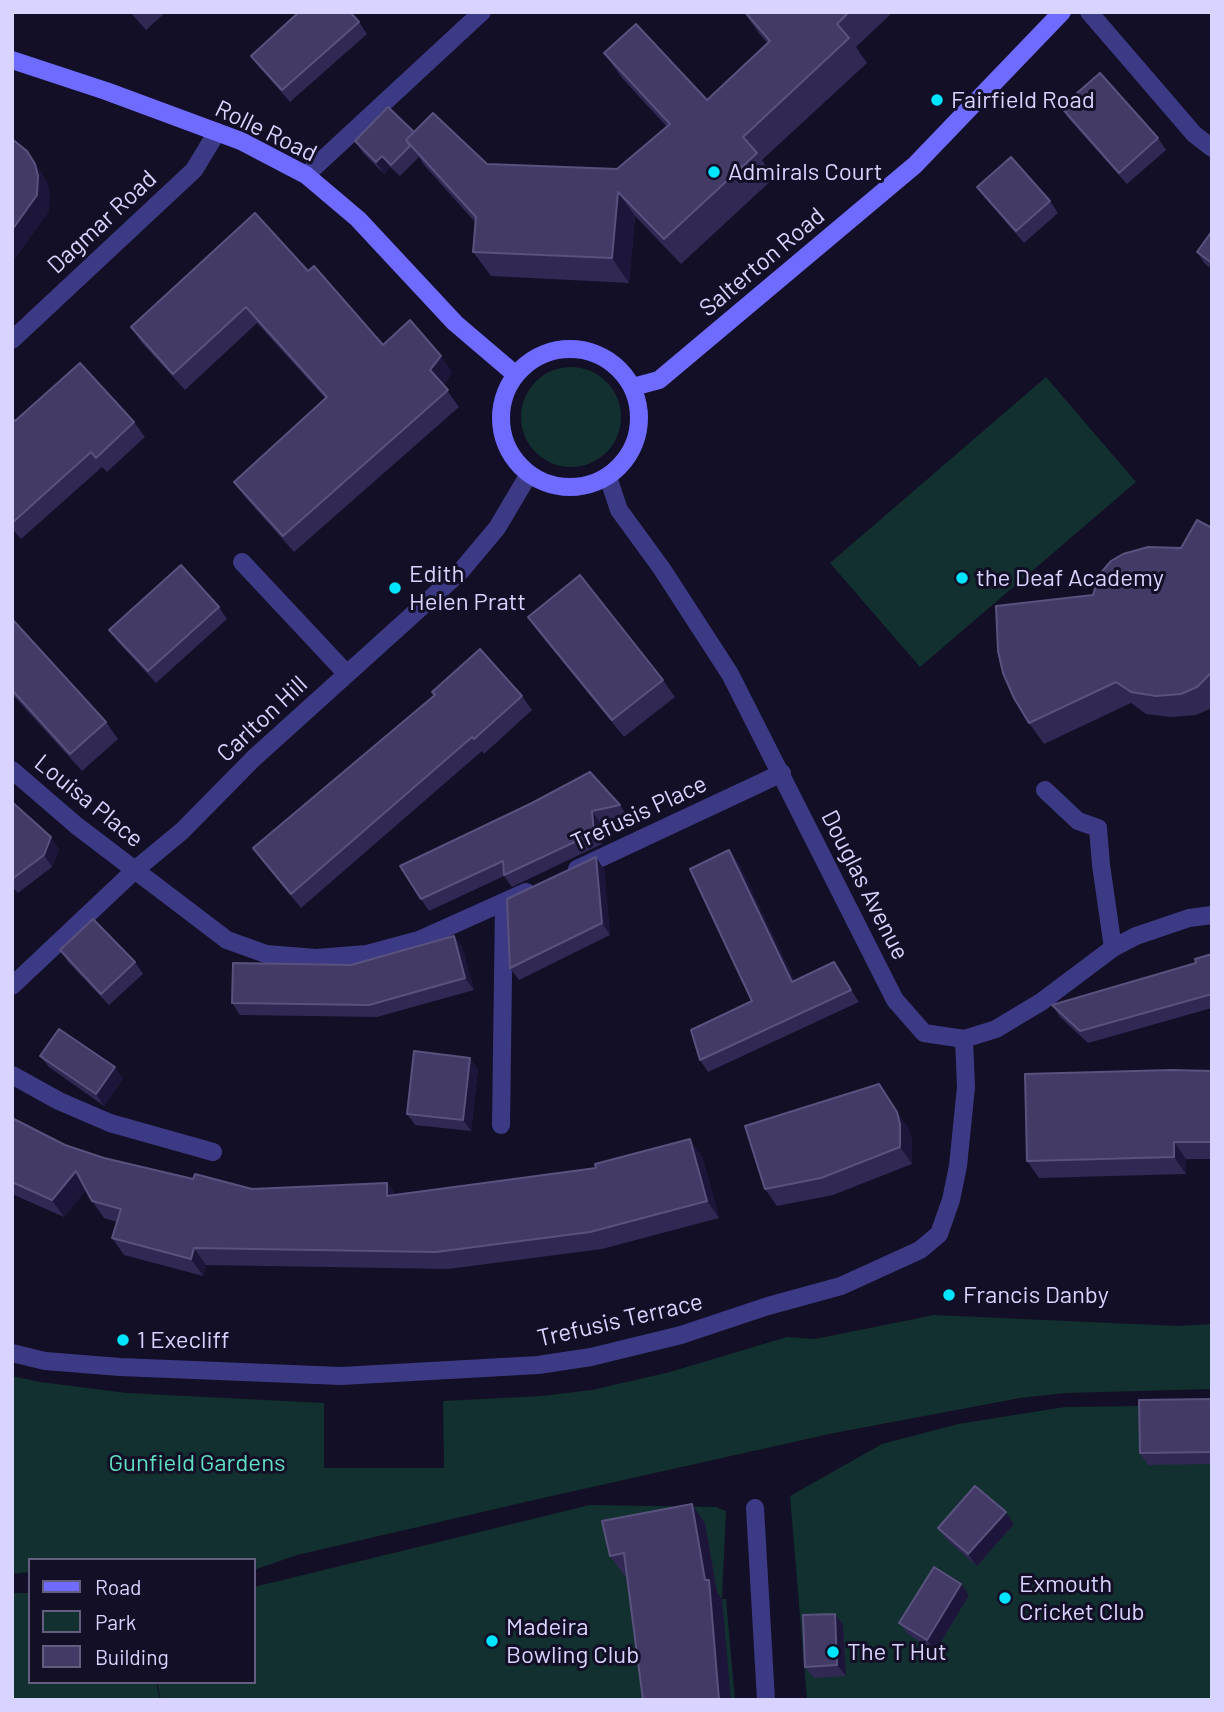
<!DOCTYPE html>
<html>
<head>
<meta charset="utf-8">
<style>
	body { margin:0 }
	#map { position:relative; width:1224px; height:1712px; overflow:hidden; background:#130f26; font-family:Barlow,sans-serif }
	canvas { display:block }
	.frame { position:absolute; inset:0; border:14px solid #d9d4ff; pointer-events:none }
	.legend { position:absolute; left:28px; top:1558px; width:228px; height:126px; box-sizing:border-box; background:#130f26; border:2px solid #625e7d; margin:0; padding:9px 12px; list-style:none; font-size:21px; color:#d9d4ff }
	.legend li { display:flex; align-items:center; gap:14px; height:35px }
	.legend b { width:35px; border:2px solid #625e7d }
</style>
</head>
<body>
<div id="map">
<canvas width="1224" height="1712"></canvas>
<div class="frame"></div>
<ul class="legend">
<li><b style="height:9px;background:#6f6bff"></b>Road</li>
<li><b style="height:19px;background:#12302f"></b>Park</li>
<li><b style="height:19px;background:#433a66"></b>Building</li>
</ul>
</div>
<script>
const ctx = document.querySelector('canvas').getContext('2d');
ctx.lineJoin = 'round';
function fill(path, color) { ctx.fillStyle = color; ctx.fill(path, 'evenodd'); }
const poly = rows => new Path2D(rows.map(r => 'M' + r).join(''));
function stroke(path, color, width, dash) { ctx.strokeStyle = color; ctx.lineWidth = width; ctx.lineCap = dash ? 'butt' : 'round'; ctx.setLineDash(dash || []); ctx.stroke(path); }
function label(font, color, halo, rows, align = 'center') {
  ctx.font = font + ' Barlow,sans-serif'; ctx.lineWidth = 6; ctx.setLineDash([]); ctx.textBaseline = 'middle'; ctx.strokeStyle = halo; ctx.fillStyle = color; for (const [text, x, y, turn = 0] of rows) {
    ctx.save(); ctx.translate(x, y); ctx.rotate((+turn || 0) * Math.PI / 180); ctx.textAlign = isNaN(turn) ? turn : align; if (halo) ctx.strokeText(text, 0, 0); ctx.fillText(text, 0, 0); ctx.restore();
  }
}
fill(poly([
	'521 417a50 50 0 1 1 100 0a50 50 0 1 1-100 0Z',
	[1046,377,1136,482,920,667,830,563],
	[934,1315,1178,1326,1212,1324,1212,1389,1066,1393,1020,1398,834,1433,534,1500,297,1555,254,1570,254,1560,30,1560,30,1572,12,1574,12,1376,40,1382,127,1393,324,1403,324,1468,444,1468,443,1401,541,1396,592,1390,670,1372,787,1337,815,1339],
	[1212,1405,1212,1700,807,1700,790,1496,882,1444,958,1424,1065,1407],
	[590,1505,716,1507,726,1511,722,1599,726,1599,735,1700,161,1700,157,1682,254,1682,254,1587],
	[12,1593,30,1593,30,1682,156,1682,160,1700,12,1700]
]), '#12302f');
stroke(poly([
	[306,175,482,12],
	[1045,790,1078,821,1098,828,1101,865,1113,948],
	[12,1075,59,1101,110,1123,213,1152],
	[501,1125,504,903],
	[755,1508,766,1700]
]), '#3d3a85', 18);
stroke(poly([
	[1089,12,1194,134,1212,148],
	[12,340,194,170,217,132],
	[242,562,346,673],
	[12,770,77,826,227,940,266,954,316,958,367,954,419,940,526,892],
	[577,869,782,773],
	[12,1353,45,1361,120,1367,341,1376,538,1365,591,1357,681,1335,768,1306,841,1286,920,1250,939,1234,951,1200,958,1166,966,1087,964,1039]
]), '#3d3a85', 18);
stroke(poly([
	[608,477,619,510,662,569,730,674,895,1000,924,1033,964,1039,996,1029,1041,1002,1113,948,1136,936,1189,918,1212,915],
	[12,986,135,870,182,831,254,758,460,572,497,528,529,474]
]), '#3d3a85', 18);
stroke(poly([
	[12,60,106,91,241,141,306,175,358,219,455,323,516,375],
	'501 418a69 69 0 1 1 138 0a69 69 0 1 1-138 0Z',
	[633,387,659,380,915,165,1062,12]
]), '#6f6bff', 18);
fill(poly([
	[130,12,166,12,146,30],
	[744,12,893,12,856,47,867,63,762,160,774,178,681,264,635,216,629,283,491,276,473,252,475,222,424,165,419,157,400,176,390,167,384,174,363,153,355,141,414,132,487,164,617,169,667,127,622,78,604,53,707,100,767,43,758,32],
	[359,22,367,34,290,102,259,67,251,56],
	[1061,107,1158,138,1166,150,1127,184,1069,119],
	[977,187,1050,201,1058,213,1024,243,985,198],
	[1212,231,1212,269,1205,264,1197,252],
	[308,271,383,345,441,356,452,373,443,385,459,407,294,552,246,498,234,482,325,398,257,323,185,390,142,343,131,327],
	[12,418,15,421,134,422,145,437,107,472,102,467,21,539,12,529],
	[1212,528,1212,708,1196,715,1171,717,1146,714,1131,703,1044,744,1029,723,1093,595,1181,548],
	[219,607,227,619,156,683,118,642,109,630],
	[528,617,663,680,675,697,624,737,540,634],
	[12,619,106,722,118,739,82,771,12,694],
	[522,696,532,710,484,754,482,751,301,908,263,862,253,848],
	[12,802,59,849,52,867,18,893,12,887],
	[532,803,620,805,628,817,600,822,602,844,512,887,504,876,429,911,421,899],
	[738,862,795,981,834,962,859,1002,708,1072,700,1060,752,1001],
	[604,869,610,935,519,980,510,968],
	[454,936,462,947,474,990,377,1017,240,1015,232,1003,351,965],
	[60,950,135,962,143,974,109,1005,68,962],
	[1212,954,1212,1008,1088,1043,1060,1017,1052,1005,1196,963],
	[40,1056,123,1079,104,1106,49,1067],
	[478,1069,471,1131,415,1125,407,1114],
	[1212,1071,1212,1159,1186,1159,1186,1174,1039,1178,1027,1161],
	[879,1084,909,1130,912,1141,912,1164,833,1195,777,1206,765,1189],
	[12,1118,65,1145,104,1158,193,1179,252,1189,387,1183,395,1194,702,1156,719,1218,602,1249,448,1269,206,1265,203,1276,124,1255,112,1238,117,1222,104,1218,92,1201,86,1190,64,1217,12,1194],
	[1212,1399,1212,1464,1148,1465,1140,1453],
	[705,1523,717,1592,722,1599,627,1575,624,1575,610,1556],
	[1014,1524,977,1566,946,1539,938,1528],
	[961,1584,969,1595,935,1652,908,1634,899,1623],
	[835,1614,843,1625,846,1676,814,1678,805,1667]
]), '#312854');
fill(poly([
	[27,151,47,181,50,193,49,212,12,263,12,230],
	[382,156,390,167,384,174,376,162],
	[618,192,635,216,629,283,612,258],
	[441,356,452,373,442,386,430,370],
	[592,811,600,822,602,844,594,833],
	[51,837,59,849,52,867,44,855],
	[729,850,738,862,801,993,792,982],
	[596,857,604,869,610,935,602,923],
	[454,936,462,947,474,990,465,978],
	[834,962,842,974,859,1002,851,990],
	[470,1058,478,1069,471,1131,463,1120],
	[115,1067,123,1079,104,1106,96,1094],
	[879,1084,909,1130,912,1141,912,1164,900,1147],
	[690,1139,702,1156,719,1218,707,1201],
	[1174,1142,1186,1159,1186,1174,1174,1157],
	[76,1171,88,1188,64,1217,52,1200],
	[387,1183,399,1200,387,1196],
	[194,1248,206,1265,203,1276,191,1259],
	[692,1504,705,1523,717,1592,722,1599,731,1700,719,1700,705,1580],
	[1006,1512,1014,1524,977,1566,968,1554],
	[961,1584,969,1595,935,1652,927,1640],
	[835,1614,843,1625,846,1676,837,1665]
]), '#1d163a');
const building = poly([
	[299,12,350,12,359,22,282,90,251,56,299,12],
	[745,12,849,12,837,24,849,38,743,137,757,153,664,239,618,192,612,258,473,252,476,217,406,140,433,113,487,164,617,169,670,124,604,53,636,24,707,100,770,41,745,12],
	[1100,73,1158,138,1119,173,1061,107,1100,73],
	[388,107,414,132,406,140,410,146,391,165,382,156,376,162,355,141,388,107],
	[12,139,27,151,35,164,38,176,37,195,12,230,12,139],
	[1011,157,1050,201,1016,231,977,187,1011,157],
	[255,213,308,271,314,266,383,345,410,320,441,356,430,370,448,390,283,536,234,482,327,397,246,307,173,374,131,327,255,213],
	[1212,231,1212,263,1197,252,1212,231],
	[80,363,134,422,96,458,91,452,12,523,12,418,15,421,80,363],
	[1197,520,1212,528,1212,672,1197,687,1181,694,1156,696,1131,692,1116,682,1029,723,1014,698,1003,673,998,651,996,606,1093,595,1099,575,1111,561,1123,554,1148,547,1181,548,1197,520],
	[181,565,219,607,148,671,109,630,181,565],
	[580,575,663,680,612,720,528,617,580,575],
	[12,619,106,722,70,754,12,690,12,619],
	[480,649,522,696,474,739,472,737,291,894,253,848,435,695,432,692,480,649],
	[590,772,620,805,592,811,594,833,504,875,503,861,421,899,400,866,532,803,590,772],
	[12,802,51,837,44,855,12,879,12,802],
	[729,850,792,982,834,962,851,990,700,1060,691,1030,752,1001,690,869,729,850],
	[596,857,602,923,510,968,507,899,596,857],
	[93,919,135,962,101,994,60,950,93,919],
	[454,936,465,978,369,1005,232,1003,233,963,351,965,454,936],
	[1212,954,1212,994,1080,1031,1052,1005,1196,963,1195,959,1212,954],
	[59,1029,115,1067,96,1094,40,1056,59,1029],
	[414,1051,470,1058,463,1120,407,1114,414,1051],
	[1172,1070,1212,1071,1212,1142,1174,1142,1174,1157,1027,1161,1025,1074,1172,1070],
	[879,1084,897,1112,900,1124,900,1147,821,1178,765,1189,745,1126,879,1084],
	[12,1118,65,1145,104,1158,193,1179,195,1174,252,1189,387,1183,387,1196,596,1168,595,1164,690,1139,707,1201,590,1232,436,1252,194,1248,191,1259,112,1238,121,1209,92,1201,76,1171,52,1200,12,1182,12,1118],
	[1212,1399,1212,1452,1140,1453,1139,1400,1212,1399],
	[975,1486,1006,1512,968,1554,938,1528,975,1486],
	[692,1504,705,1580,709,1580,719,1700,643,1700,624,1553,610,1556,602,1521,692,1504],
	[934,1567,961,1584,927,1640,899,1623,934,1567],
	[835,1614,837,1665,805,1667,803,1615,835,1614]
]);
fill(building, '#433a66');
stroke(building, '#5a527e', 2);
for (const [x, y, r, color] of [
	[937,100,7,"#00e5ff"],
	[714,172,7,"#00e5ff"],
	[962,578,7,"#00e5ff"],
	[395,588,7,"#00e5ff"],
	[949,1295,7,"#00e5ff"],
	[123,1340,7,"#00e5ff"],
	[1005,1598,7,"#00e5ff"],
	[492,1641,7,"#00e5ff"],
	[833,1652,7,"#00e5ff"]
]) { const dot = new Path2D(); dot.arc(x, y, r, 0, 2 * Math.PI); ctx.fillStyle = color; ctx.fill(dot); stroke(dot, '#130f26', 2.5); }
label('24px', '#d9d4ff', '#130f26', [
	["Fairfield Road",951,100],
	["Admirals Court",728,172],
	["Edith",409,574],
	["Helen Pratt",409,602],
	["the Deaf Academy",976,578],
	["Francis Danby",963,1295],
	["1 Execliff",137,1340],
	["Exmouth",1019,1584],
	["Cricket Club",1019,1612],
	["Madeira",506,1627],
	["Bowling Club",506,1655],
	["The T Hut",847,1652]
], 'left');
label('24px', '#d9d4ff', '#130f26', [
	["Rolle Road",266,131,26],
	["Dagmar Road",102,222,-43],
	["Salterton Road",762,262,-40],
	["Carlton Hill",262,719,-43],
	["Louisa Place",89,801,39],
	["Trefusis Place",639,813,-25],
	["Douglas Avenue",865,885,63],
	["Trefusis Terrace",620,1320,-13]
]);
label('24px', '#5fe0c0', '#130f26', [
	["Gunfield Gardens",197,1463]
]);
</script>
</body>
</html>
